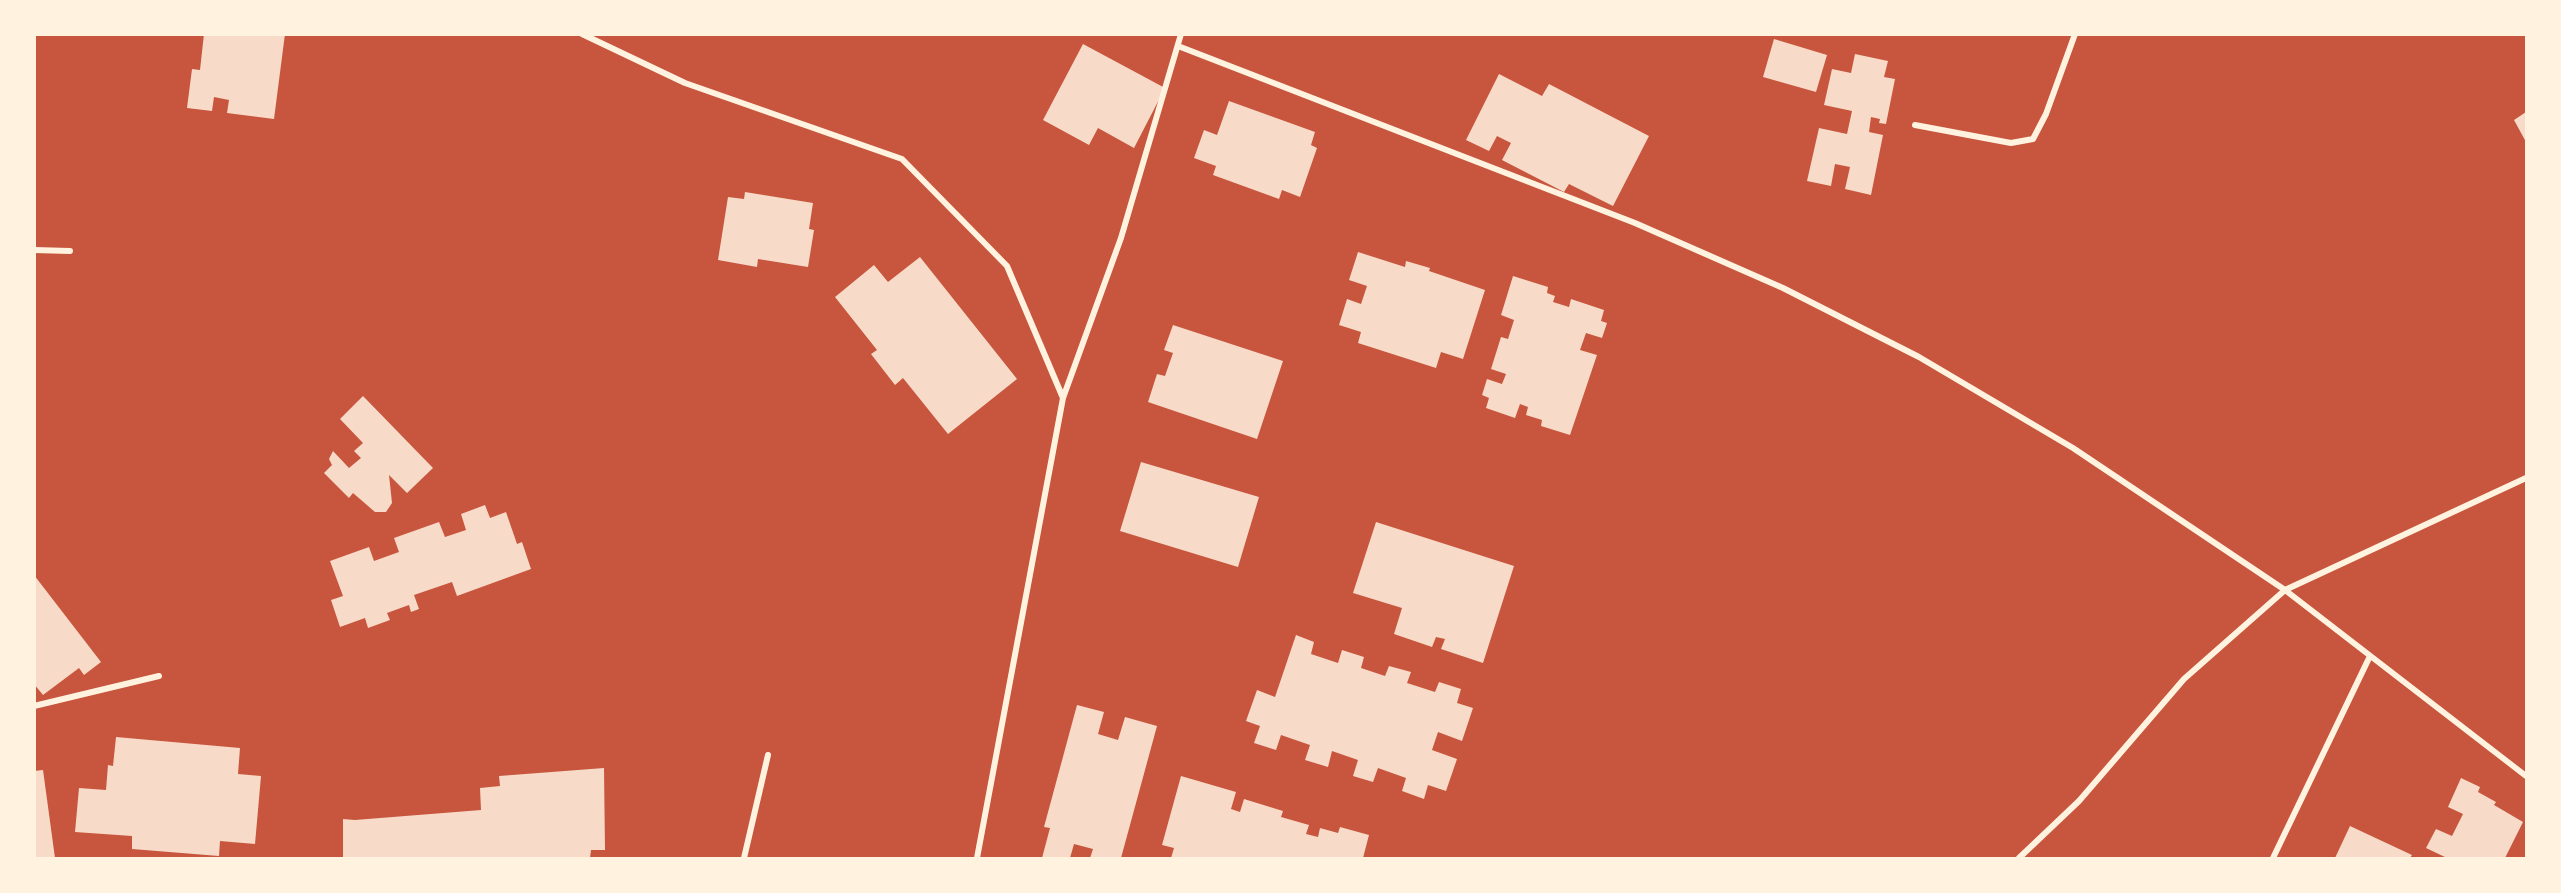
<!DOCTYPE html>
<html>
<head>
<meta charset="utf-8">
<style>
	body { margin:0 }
	#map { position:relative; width:2561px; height:893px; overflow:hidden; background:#c8553d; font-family:Inter,sans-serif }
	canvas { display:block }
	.frame { position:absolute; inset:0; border:36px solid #fff3e0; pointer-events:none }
</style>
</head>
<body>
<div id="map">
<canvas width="2561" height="893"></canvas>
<div class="frame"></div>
</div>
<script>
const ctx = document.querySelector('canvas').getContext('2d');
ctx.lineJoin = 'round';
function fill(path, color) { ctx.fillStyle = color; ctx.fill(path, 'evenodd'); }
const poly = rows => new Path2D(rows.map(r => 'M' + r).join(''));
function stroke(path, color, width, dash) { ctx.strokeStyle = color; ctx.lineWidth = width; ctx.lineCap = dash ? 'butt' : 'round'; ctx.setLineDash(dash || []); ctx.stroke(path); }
fill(poly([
	[204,34,285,34,274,119,227,113,229,100,214,97,212,111,187,108,192,69,200,70],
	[1774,39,1827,55,1816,92,1763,77],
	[1083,44,1165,88,1134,148,1098,128,1089,145,1043,120],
	[1855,54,1888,61,1884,77,1895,79,1886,124,1879,123,1880,119,1871,117,1869,132,1883,135,1871,195,1845,189,1850,167,1835,164,1831,186,1807,181,1819,128,1847,134,1852,111,1824,105,1832,69,1851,73],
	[1499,74,1542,96,1549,84,1649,136,1613,206,1569,184,1564,192,1502,160,1511,143,1497,136,1489,151,1466,140],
	[1229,101,1315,132,1311,145,1317,148,1300,197,1282,190,1279,199,1213,175,1216,166,1194,158,1204,130,1217,135],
	[2526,112,2526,142,2514,120],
	[745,192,813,203,809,229,814,230,808,267,758,259,757,267,718,260,728,197,744,199],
	[1358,252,1405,267,1406,261,1430,268,1429,271,1485,290,1463,359,1441,352,1436,368,1358,343,1361,332,1339,325,1347,299,1361,304,1367,286,1349,280],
	[920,257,1017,379,948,434,903,378,895,385,871,354,877,350,835,297,874,265,888,282],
	[1513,276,1548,287,1547,293,1555,296,1553,302,1569,307,1571,299,1604,310,1601,321,1607,323,1602,338,1586,333,1580,350,1597,355,1570,435,1541,426,1542,420,1526,415,1528,407,1520,404,1515,418,1486,408,1489,398,1482,395,1487,379,1502,384,1506,374,1491,369,1501,337,1508,339,1514,320,1501,315],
	[1173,325,1283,361,1257,439,1148,402,1157,374,1165,376,1173,353,1164,350],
	[363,396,433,468,407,493,389,475,392,503,386,512,375,512,353,493,349,498,324,473,332,465,329,459,333,451,349,468,361,458,354,451,363,443,340,419],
	[1141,462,1259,497,1238,567,1120,531],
	[485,505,490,518,506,512,517,544,522,542,531,569,457,596,452,582,414,595,419,609,411,612,409,605,387,613,390,620,368,628,365,618,340,627,331,600,343,596,330,561,369,547,374,561,399,552,394,538,439,522,445,537,466,530,461,514],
	[1376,522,1514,566,1483,663,1441,649,1445,639,1436,637,1432,647,1394,634,1402,608,1353,593],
	[34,575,101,662,84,675,79,668,43,695,34,684],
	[1296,635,1314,642,1311,654,1338,663,1342,650,1364,657,1361,668,1385,676,1389,666,1411,672,1407,683,1435,692,1439,682,1461,689,1457,703,1473,708,1462,741,1438,732,1432,750,1457,759,1446,791,1428,785,1424,799,1402,791,1406,778,1378,768,1373,782,1353,776,1358,760,1332,751,1328,767,1305,760,1310,745,1281,735,1276,750,1254,743,1260,726,1246,721,1257,690,1275,697],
	[1077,705,1104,712,1098,734,1118,740,1125,717,1157,726,1121,858,1090,858,1093,849,1074,844,1070,858,1042,858,1050,828,1044,827],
	[116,737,240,748,238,774,261,776,255,844,220,841,219,856,132,849,132,836,75,832,79,788,106,790,108,765,113,766],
	[604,768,605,850,591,850,590,858,343,858,343,819,355,820,481,810,480,788,500,786,499,776],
	[43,770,55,858,34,858,34,771],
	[1181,776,1236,792,1231,809,1240,812,1244,799,1283,811,1281,817,1309,825,1306,834,1318,837,1320,828,1338,833,1340,827,1369,835,1363,858,1171,858,1174,848,1162,845],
	[2461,778,2480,787,2478,792,2496,802,2494,805,2523,822,2505,858,2447,858,2426,848,2436,829,2452,836,2463,814,2448,807],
	[2350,826,2412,855,2410,858,2335,858]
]), '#f7dbc8');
stroke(poly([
	[582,34,685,83,902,159,1007,266,1063,398,977,858],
	[1178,46,1635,223,1783,288,1919,357,2073,448,2285,590,2526,776],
	[1915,125,2011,143,2033,139,2046,114,2075,34],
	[34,250,70,251],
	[1063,398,1121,238,1181,34],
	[34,706,159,676],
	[744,858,768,755],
	[2019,858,2079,801,2184,679,2285,590,2526,478],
	[2273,858,2370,656]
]), '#fff3e0', 6);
</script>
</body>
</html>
